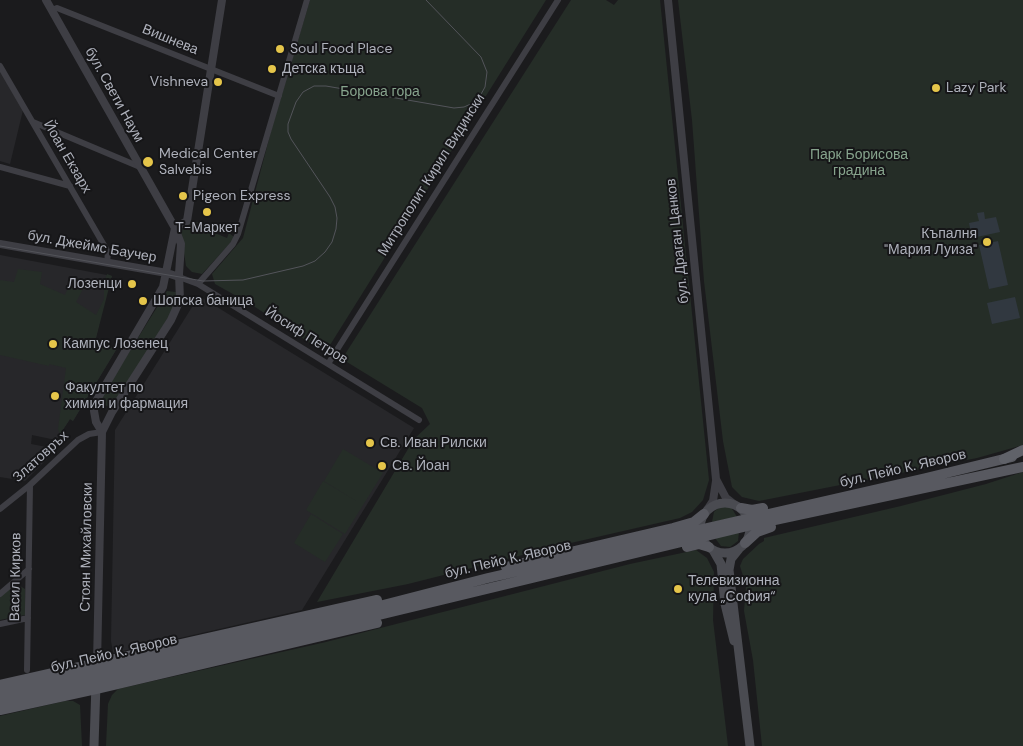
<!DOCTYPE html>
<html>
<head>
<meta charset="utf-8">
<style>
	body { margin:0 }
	canvas { display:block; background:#1b1b1d }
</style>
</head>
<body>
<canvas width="1023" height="746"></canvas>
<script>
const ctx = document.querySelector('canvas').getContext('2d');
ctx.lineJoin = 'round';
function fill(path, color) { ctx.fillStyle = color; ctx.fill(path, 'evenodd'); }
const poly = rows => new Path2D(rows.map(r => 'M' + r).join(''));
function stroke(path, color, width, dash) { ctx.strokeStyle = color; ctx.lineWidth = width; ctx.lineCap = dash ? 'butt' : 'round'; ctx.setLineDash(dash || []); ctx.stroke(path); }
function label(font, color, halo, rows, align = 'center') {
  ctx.font = font + ' "DM Sans",sans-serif'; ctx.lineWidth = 4; ctx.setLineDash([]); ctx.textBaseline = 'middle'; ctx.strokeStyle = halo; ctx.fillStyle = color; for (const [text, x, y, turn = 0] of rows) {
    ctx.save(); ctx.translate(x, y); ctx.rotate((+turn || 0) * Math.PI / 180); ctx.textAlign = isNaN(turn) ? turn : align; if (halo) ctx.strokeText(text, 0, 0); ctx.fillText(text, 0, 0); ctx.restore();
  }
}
fill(poly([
	[0,71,23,110,10,164,0,161],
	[0,255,112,276,106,294,96,338,116,350,73,421,70,419,56,440,32,435,31,444,57,449,25,481,0,477],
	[199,296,414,428,302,610,114,653,113,652,111,641,115,430]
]), '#27272a');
fill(poly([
	[310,0,546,0,325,353,249,303,215,284,212,274,243,238,273,124],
	[571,0,606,0,614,5,618,0,660,0,709,480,703,500,692,512,680,518,562,545,408,584,317,602,414,439,430,424,422,408,342,359],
	[678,0,1023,0,1023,445,977,458,759,501,742,497,732,487,723,441,704,281,692,120],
	[198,222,208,226,207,230,227,238,229,233,234,237,232,241,202,274,192,272,186,266,181,232,183,228,191,223],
	[18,269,42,272,40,284,65,295,71,281,84,287,76,302,96,315,104,299,104,282,107,274,112,276,96,338,116,350,73,421,70,419,60,434,58,429,66,368,49,364,49,366,0,355,0,280,14,282],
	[167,291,176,292,175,301,172,311,122,393,111,408,105,405,100,400,104,393],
	[343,449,383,473,345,534,306,510,323,481,358,502,324,481],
	[1023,472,1023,746,762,746,753,660,744,611,746,586,740,566,743,559,759,544,764,541,764,538,901,506,986,484],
	[726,506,731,507,737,517,712,522,714,512,717,509],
	[311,514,343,534,325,562,294,543],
	[739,532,738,541,730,547,721,546,715,538],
	[696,550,707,558,714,572,713,620,728,746,106,746,108,704,112,695,118,689,326,642,630,564],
	[15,583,25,589,25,615,0,620,0,597],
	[65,701,73,701,80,705,82,746,0,746,0,716]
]), '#252d27');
fill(poly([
	[984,212,985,219,996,217,1000,232,972,238,969,223,979,221,977,213],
	[998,241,1008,285,989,289,979,245],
	[1015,297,1020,318,992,324,987,303]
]), '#313840');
stroke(poly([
	[52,10,57,8,279,96],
	[0,66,108,252,107,263],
	[33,122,140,167],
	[0,167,70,186],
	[179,277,198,284,419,420],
	[198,284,233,244,238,234,307,0],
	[328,364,558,0],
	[0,509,30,485,78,440,89,434,102,432],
	[0,594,29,569],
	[0,624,28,618],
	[27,670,30,485]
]), '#3e3e44', 6);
stroke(poly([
	[46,0,175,228,181,244,179,274,180,300,171,320,112,412,102,432,97,663],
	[668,0,716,479,726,498,735,505],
	[175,228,187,221,222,0],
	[0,244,167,273,179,277],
	[102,432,96,422,94,411,95,403,163,287,175,228],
	[707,510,713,501,716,481]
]), '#3e3e44', 8);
stroke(poly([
	'700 528a25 25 0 1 1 50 0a25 25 0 1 1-50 0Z',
	[739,549,731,559,729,570,750,746],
	[713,550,721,564,725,604,734,641],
	[94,746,96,683]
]), '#4a4b51', 9);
stroke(poly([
	[741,508,752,510,763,508],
	[745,543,757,532,771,527],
	[687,547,699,544,709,547],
	[506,567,673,528,694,522,704,514],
	[0,685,377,600],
	[0,693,290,629,488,578,926,478,1012,457],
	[0,701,291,636,756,524,1023,467],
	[0,710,96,689,377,623]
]), '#585960', 10);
stroke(poly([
	[1004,459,1023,450]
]), '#606269', 10);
stroke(poly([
	[0,246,203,281,243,280,303,266,315,261,325,252,332,242,336,229,337,218,335,207,330,197,291,139,288,132,288,124,296,102,303,92,314,86,326,86,454,108,464,107,473,103,480,96,485,87,487,72,481,57,426,0]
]), '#53545a', 1);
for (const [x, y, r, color] of [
	[280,49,5,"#e5c54a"],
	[272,69,5,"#e5c54a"],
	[218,82,5,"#e5c54a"],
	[936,88,5,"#e5c54a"],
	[148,162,6,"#e5c54a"],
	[183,196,5,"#e5c54a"],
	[207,212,5,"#e5c54a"],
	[987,242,5,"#e5c54a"],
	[132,284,5,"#e5c54a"],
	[143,301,5,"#e5c54a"],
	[53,344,5,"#e5c54a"],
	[55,396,5,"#e5c54a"],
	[370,443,5,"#e5c54a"],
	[382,466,5,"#e5c54a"],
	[678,589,5,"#e5c54a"]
]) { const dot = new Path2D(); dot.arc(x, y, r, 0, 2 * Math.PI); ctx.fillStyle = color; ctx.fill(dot); stroke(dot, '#161618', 2); }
label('14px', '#aeb1bb', '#161618', [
	["Вишнева",170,40,22],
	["бул. Свети Наум",114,95,61],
	["Йоан Екзарх",67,157,60],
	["Митрополит Кирил Видински",432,175,-58],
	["бул. Драган Цанков",678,241,-96],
	["бул. Джеймс Баучер",92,247,10],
	["Йосиф Петров",306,336,32],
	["Златовръх",41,457,-42],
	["бул. Пейо К. Яворов",903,469,-13],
	["Стоян Михайловски",87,547,-89],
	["бул. Пейо К. Яворов",508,560,-13],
	["Васил Кирков",16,577,-89],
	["бул. Пейо К. Яворов",114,654,-13]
]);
label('14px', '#aeb1bb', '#161618', [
	["Soul Food Place",290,49],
	["Детска къща",282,69],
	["Vishneva",208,82,"right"],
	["Lazy Park",946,88],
	["Medical Center",159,154],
	["Salvebis",159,170],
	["Pigeon Express",193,196],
	["Т-Маркет",207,228,"center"],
	["Къпалня",977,234,"right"],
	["\"Мария Луиза\"",977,250,"right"],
	["Лозенци",122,284,"right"],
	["Шопска баница",153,301],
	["Кампус Лозенец",63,344],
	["Факултет по",65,388],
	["химия и фармация",65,404],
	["Св. Иван Рилски",380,443],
	["Св. Йоан",392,466],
	["Телевизионна",688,581],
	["кула „София“",688,597]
], 'left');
label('14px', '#87a48d', '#161618', [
	["Борова гора",380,92],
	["Парк Борисова",859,155],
	["градина",859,171]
]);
</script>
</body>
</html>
